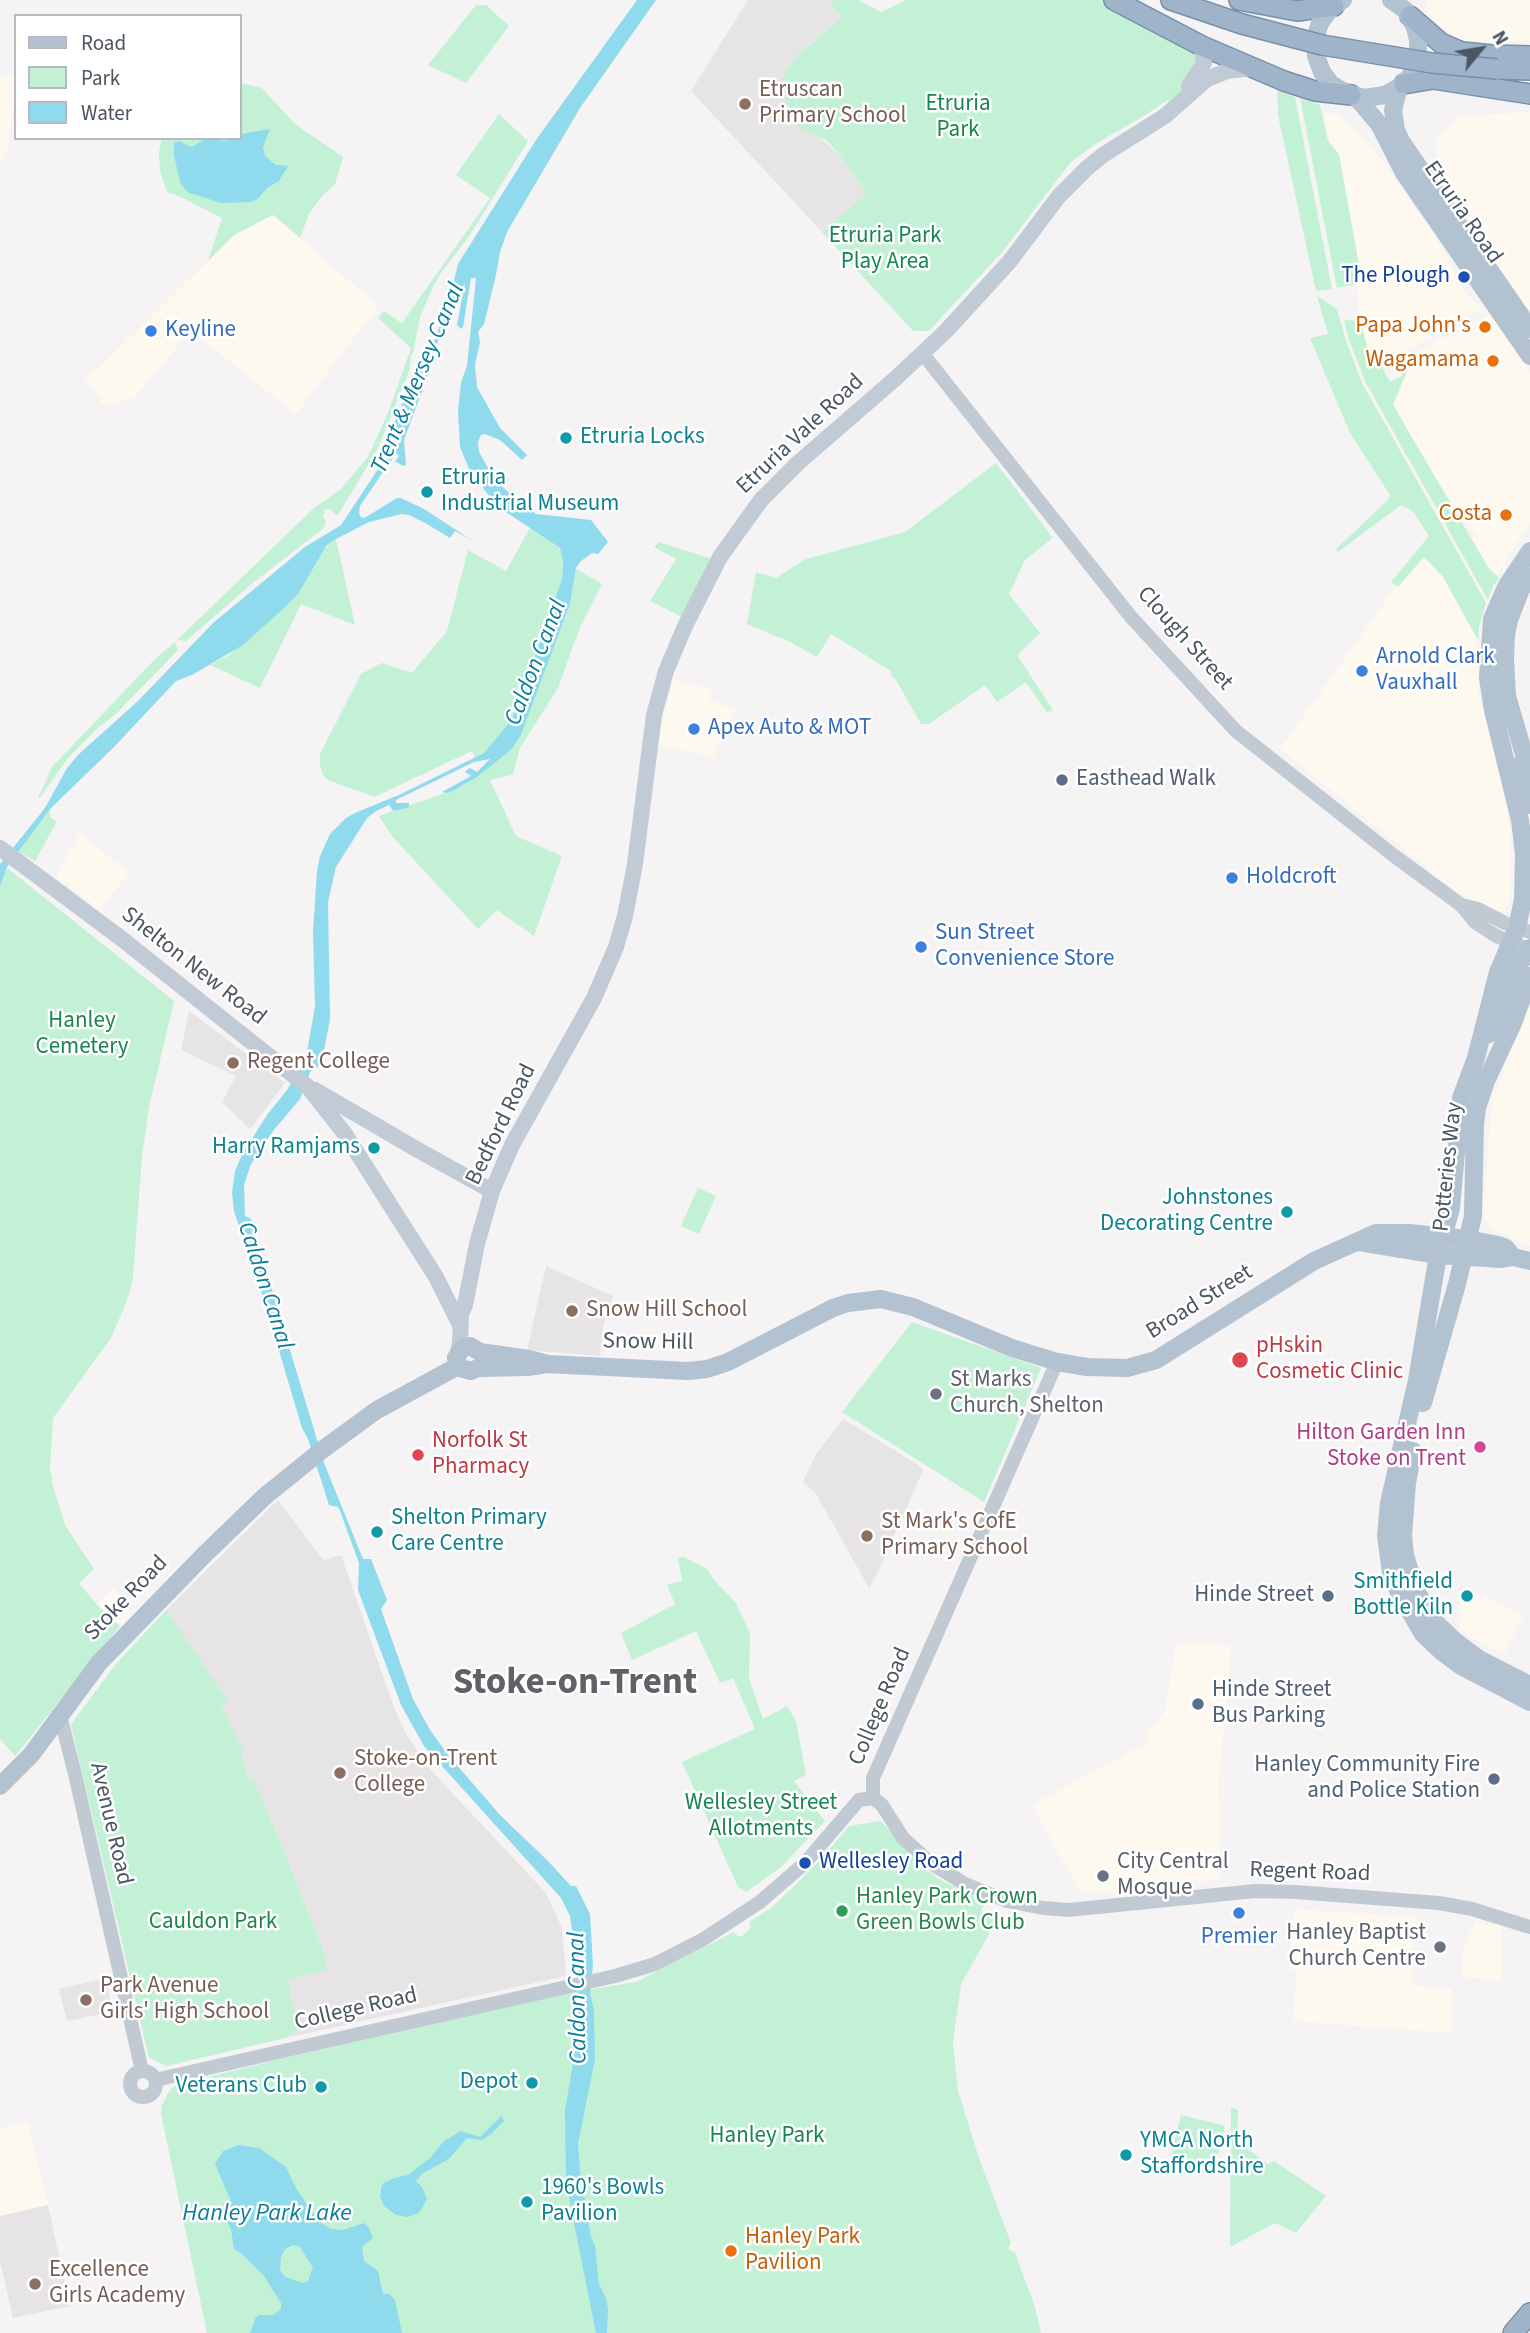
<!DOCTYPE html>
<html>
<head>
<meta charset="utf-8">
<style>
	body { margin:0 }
	#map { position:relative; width:1530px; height:2333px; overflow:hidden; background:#f5f3f3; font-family:"Source Sans 3",sans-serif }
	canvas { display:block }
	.legend { position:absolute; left:14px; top:14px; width:228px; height:126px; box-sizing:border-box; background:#fff; border:2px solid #b7bbc0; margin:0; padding:9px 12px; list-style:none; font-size:21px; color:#4a5661 }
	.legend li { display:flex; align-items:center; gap:14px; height:35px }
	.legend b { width:35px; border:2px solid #b7bbc0 }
	.north { position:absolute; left:1446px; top:14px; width:70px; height:70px; -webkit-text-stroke:5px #fff; paint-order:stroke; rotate:60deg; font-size:19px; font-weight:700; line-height:28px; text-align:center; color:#4a5661 }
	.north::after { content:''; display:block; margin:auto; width:24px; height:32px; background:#4a5661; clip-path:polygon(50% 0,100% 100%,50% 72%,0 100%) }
</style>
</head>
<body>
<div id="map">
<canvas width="1530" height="2333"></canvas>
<ul class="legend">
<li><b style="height:9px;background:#b3c2d1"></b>Road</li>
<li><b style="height:19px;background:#c3f1d5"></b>Park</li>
<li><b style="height:19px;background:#90daee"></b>Water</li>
</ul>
<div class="north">N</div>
</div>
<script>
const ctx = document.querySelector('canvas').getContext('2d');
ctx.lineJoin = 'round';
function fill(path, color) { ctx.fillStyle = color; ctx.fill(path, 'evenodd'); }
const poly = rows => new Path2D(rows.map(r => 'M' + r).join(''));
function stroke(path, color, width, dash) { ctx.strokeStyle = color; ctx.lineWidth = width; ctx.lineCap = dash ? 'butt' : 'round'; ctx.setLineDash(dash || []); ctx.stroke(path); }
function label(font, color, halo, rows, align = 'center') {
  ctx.font = font + ' "Source Sans 3",sans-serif'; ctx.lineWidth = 5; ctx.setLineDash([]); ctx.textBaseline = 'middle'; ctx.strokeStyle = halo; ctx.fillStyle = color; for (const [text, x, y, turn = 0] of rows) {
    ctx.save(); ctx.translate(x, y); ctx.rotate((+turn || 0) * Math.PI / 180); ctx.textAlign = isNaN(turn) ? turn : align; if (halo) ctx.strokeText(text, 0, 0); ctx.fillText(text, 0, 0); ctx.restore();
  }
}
fill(poly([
	[1425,0,1530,0,1530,41,1491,43,1457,39,1437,23,1428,11],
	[0,73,16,77,16,93,6,156,0,165],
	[1323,111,1338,115,1352,126,1377,154,1431,230,1448,259,1458,281,1469,297,1483,309,1377,366,1368,350,1360,321,1356,282,1335,165],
	[1530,112,1530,314,1499,269,1467,217,1450,182,1438,167,1436,139,1459,116],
	[273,215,378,306,296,414,191,331,134,398,107,406,100,403,101,400,85,377,99,368,234,235],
	[1492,313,1530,371,1530,524,1516,543,1493,584,1467,541,1476,535,1418,453,1394,402,1417,353,1449,334,1453,336],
	[1427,543,1468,614,1466,620,1476,635,1479,695,1502,783,1510,832,1511,891,1509,905,1501,912,1458,893,1280,749],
	[673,680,712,689,709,699,735,711,712,759,695,752,657,747],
	[80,833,129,874,99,909,56,877],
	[1530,1007,1530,1246,1493,1230,1483,1217,1492,1099],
	[113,1588,130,1604,128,1611,130,1616,120,1626,97,1605],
	[1469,1590,1524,1615,1505,1654,1468,1636,1467,1630,1460,1630,1460,1601,1463,1601,1462,1593],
	[1176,1642,1231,1646,1219,1779,1220,1879,1120,1892,1081,1894,1032,1805,1148,1742,1147,1733,1165,1711],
	[1294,1909,1415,1917,1411,1985,1453,1989,1452,2033,1293,2021,1297,1970,1289,1970],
	[1475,1922,1502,1926,1501,1980,1462,1977,1463,1951],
	[27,2122,48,2205,0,2216,0,2128]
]), '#fdf9ef');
fill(poly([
	[748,0,834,0,830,6,843,16,803,50,786,70,815,134,839,154,867,193,822,232,691,91],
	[189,1011,285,1083,250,1129,222,1102,236,1076,181,1050],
	[546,1266,613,1296,603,1326,600,1356,527,1350],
	[843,1419,917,1464,923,1470,878,1572,869,1588,815,1492,803,1482,816,1454],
	[278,1500,323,1560,341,1555,393,1705,404,1730,427,1766,546,1893,562,1928,566,1976,285,2038,298,2031,288,1980,327,1970,324,1952,284,1851,254,1780,251,1782,221,1705,227,1701,166,1610],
	[106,1978,113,2012,67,2021,59,1989],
	[48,2205,70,2306,13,2318,0,2261,0,2216]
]), '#e6e4e5');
fill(poly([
	[834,0,858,0,881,12,906,0,1104,0,1191,48,1197,54,1199,60,1173,108,1168,100,1142,117,1097,143,1071,162,1002,252,929,331,913,331,822,232,867,193,839,154,827,141,794,124,781,85,786,70,799,54,843,16,830,6],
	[476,5,486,5,509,26,466,83,428,65],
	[240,83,262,88,295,124,343,157,335,184,322,196,309,214,300,238,273,215,234,235,208,261,222,218,181,197,167,192,160,170,159,152,162,138,240,138],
	[1277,90,1295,97,1332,289,1316,291,1278,115],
	[1300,98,1320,105,1328,141,1339,154,1360,270,1357,284,1337,288],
	[499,114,528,141,470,235,441,273,433,287,420,317,413,353,411,356,410,369,378,448,340,512,337,516,331,510,325,509,323,516,326,522,324,528,254,582,186,641,177,640,314,508,340,490,368,457,388,413,411,348,378,318,384,311,402,323,490,198,456,175],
	[1317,296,1337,309,1346,341,1363,385,1486,603,1479,627,1478,640,1443,577,1424,557,1398,587,1391,582,1429,536,1414,513,1406,507,1401,505,1338,552,1336,549,1388,500,1390,495,1350,433,1310,338,1328,334],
	[1344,320,1360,321,1368,350,1377,365,1380,364,1390,382,1402,376,1399,366,1410,363,1393,405,1488,567,1499,578,1493,586,1488,600,1366,383,1349,340],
	[996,463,1053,538,1025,560,1009,594,1040,633,1017,655,1053,710,1047,713,1026,682,997,702,985,685,929,724,921,724,896,680,891,675,891,671,831,634,817,657,790,642,747,624,756,572,776,578,806,559,905,532],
	[530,528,560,548,563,562,562,579,526,687,510,722,484,753,475,757,472,751,374,797,328,780,323,775,320,766,320,754,361,674,382,663,412,673,447,631,468,550,506,571],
	[336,539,355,625,301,604,260,688,210,665,229,655,298,594,322,551],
	[659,542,712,559,682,617,650,601,676,559,654,547],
	[576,569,602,584,580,627,558,688,520,748,513,774,490,780,516,836,562,856,534,936,497,910,478,929,392,836,379,816,462,787,512,749,521,735,570,604],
	[175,642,178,650,118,712,99,727,68,758,39,799,38,798,52,767,154,660],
	[50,809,51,818,57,821,35,861,18,851],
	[6,867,174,1001,149,1107,142,1157,133,1277,128,1298,111,1338,53,1418,50,1468,53,1486,65,1525,94,1569,79,1583,97,1605,120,1626,15,1756,0,1739,0,886],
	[698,1188,716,1196,699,1234,681,1226],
	[912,1322,1041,1368,984,1502,842,1412],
	[684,1557,707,1569,714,1580,736,1603,750,1633,749,1679,763,1719,787,1706,796,1721,806,1775,794,1781,825,1821,780,1868,746,1892,738,1887,682,1762,755,1729,733,1678,720,1683,696,1631,632,1660,621,1633,675,1604,667,1585,682,1581,678,1558],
	[166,1610,228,1701,221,1705,244,1753,241,1756,250,1781,254,1780,284,1851,324,1952,327,1970,288,1980,298,2031,285,2038,167,2066,149,2058,71,1724,116,1664],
	[880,1821,889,1829,902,1846,918,1863,937,1878,983,1901,985,1904,981,1909,983,1914,990,1914,994,1919,987,1938,961,1984,953,2043,958,2091,979,2158,1011,2243,1008,2249,1015,2253,1035,2307,1041,2333,207,2333,161,2114,162,2105,170,2090,176,2085,277,2060,563,1994,636,1982,734,1932,737,1936,742,1936,751,1928,749,1922,771,1908,792,1888,825,1855,849,1826],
	[1231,2107,1238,2110,1237,2141,1268,2164,1274,2161,1326,2196,1296,2233,1275,2223,1230,2247],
	[1181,2115,1225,2126,1213,2175,1169,2164]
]), '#c3f1d5');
fill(poly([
	[637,0,656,0,580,108,507,232,500,252,496,275,484,324,478,332,480,342,475,365,477,387,500,428,527,455,522,460,500,440,485,434,481,435,478,442,479,452,493,477,514,498,536,514,591,520,608,542,598,554,592,553,581,561,576,568,570,604,521,735,512,749,477,777,453,791,446,793,442,792,471,776,465,772,467,770,470,768,477,772,490,759,474,762,396,800,396,803,409,803,409,807,403,809,393,811,389,805,376,811,367,818,336,867,328,902,330,1019,324,1050,318,1067,310,1072,300,1099,273,1131,251,1164,244,1185,245,1216,251,1219,253,1227,324,1463,363,1559,371,1559,387,1600,381,1609,413,1699,430,1730,449,1756,500,1815,548,1861,571,1886,576,1886,590,1914,593,1965,590,1994,594,2010,595,2059,578,2144,580,2170,591,2237,595,2246,599,2284,606,2298,608,2309,607,2333,596,2333,566,2183,565,2110,576,2046,578,1970,570,1916,561,1898,424,1746,401,1705,358,1590,359,1563,340,1511,338,1507,329,1505,308,1439,302,1428,260,1287,234,1211,232,1193,235,1171,243,1153,267,1115,287,1090,302,1066,307,1052,315,1006,313,932,317,871,320,856,330,834,346,818,355,813,401,794,484,753,510,722,517,708,562,579,563,562,560,548,503,510,493,501,470,471,460,447,458,412,461,382,467,366,476,278,471,278,463,327,461,329,457,325,465,283,450,310,428,367,429,372,404,440,406,465,403,466,395,461,399,456,396,453,360,506,359,514,362,518,366,517,397,498,401,498,424,509,473,541,455,531,450,538,427,524,409,515,402,514,369,522,336,539,326,546,298,594,284,608,243,645,192,675,176,681,114,747,50,809,7,867,0,886,0,864,45,808,67,768,79,754,138,701,213,623,305,547,341,525,345,519,388,454,393,426,414,375,427,359,448,305,458,264,536,140],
	[270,129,263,147,265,156,276,165,288,166,279,181,267,188,258,199,250,202,221,203,187,192,180,182,174,155,174,143,179,141,191,147,208,138,219,138,223,141,240,138,240,134],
	[501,2116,504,2121,491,2134,482,2140,467,2138,449,2159,423,2173,416,2181,422,2187,427,2199,419,2213,407,2217,396,2215,384,2206,380,2196,382,2184,394,2178,408,2175,430,2158,444,2141,461,2131,480,2137],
	[239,2145,259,2148,286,2167,296,2188,315,2217,323,2224,331,2229,343,2230,364,2223,369,2228,373,2238,362,2247,364,2261,378,2271,383,2294,389,2294,395,2300,402,2333,250,2333,256,2317,260,2315,273,2315,281,2309,281,2303,264,2276,242,2254,234,2249,231,2229,224,2216,229,2208,230,2199,215,2164,223,2151],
	[293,2245,299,2246,313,2267,308,2281,303,2283,285,2277,280,2270,281,2257,285,2249]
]), '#90daee');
const trunk = poly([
	[1114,0,1202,46,1284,81,1315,91,1351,95],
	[1171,0,1242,24],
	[1239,0,1297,11,1334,6],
	[1410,16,1441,43,1462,52,1492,55,1530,56],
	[1497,69,1530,70],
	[1404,84,1433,79,1530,94],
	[1513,2333,1530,2313]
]);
stroke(trunk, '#7690ad', 22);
stroke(poly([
	[923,354,1131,617,1236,731,1393,855,1461,905,1475,922,1496,936,1521,946],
	[1461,905,1478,909,1505,923,1530,932],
	[60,1715,75,1774,142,2071],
	[873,1798,882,1805,903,1838,929,1862,965,1884,1007,1901,1043,1908,1069,1910,1255,1891,1296,1892,1439,1903,1472,1909,1530,1927],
	[873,1798,873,1778,1057,1362],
	'130 2084a13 13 0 1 1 26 0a13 13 0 1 1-26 0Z',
	[155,2080,615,1976,655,1964,702,1940,760,1902,805,1863,859,1800,873,1798]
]), '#c1cad2', 14);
stroke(poly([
	[1189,86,1204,63,1202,46],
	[0,848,122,939,308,1087,345,1134,436,1277,460,1325],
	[315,1090,418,1150,492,1191],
	[458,1354,460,1342,461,1314,465,1305,477,1244,492,1191,512,1145,594,998,616,947,625,916,635,864,654,715,666,671,685,626,720,557,761,500,798,463,896,378,946,331,1010,261,1059,196,1087,168,1103,155,1165,116,1207,79,1227,71,1253,68]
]), '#c1cbd6', 16);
stroke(poly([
	[1343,0,1331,8,1320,23,1315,39,1316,56,1322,72,1331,84,1346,93,1364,98,1385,95,1399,87,1409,78,1418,60,1418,40,1415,27,1405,10,1391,0],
	[1399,87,1393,110,1396,130,1401,141,1530,329],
	[1355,96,1379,124,1404,173,1530,356],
	[1530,551,1506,587,1492,619,1488,678,1493,710,1520,820,1524,854,1523,900,1517,928,1498,972,1476,1058,1461,1098,1451,1208,1438,1255,1417,1380,1389,1503,1386,1536,1391,1573,1399,1593,1423,1634,1441,1651,1461,1666,1530,1702],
	[1530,577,1521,589,1509,620,1506,635,1505,658,1507,696,1530,775],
	[1521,764,1530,805],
	[1489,1034,1505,1005,1516,969,1530,948],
	[1359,1242,1438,1255,1502,1259,1513,1257,1530,1261],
	[547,1364,529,1359,480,1352,470,1346,462,1348,456,1358,460,1368,471,1371,478,1368,528,1367,547,1364,688,1371,707,1369,728,1362,833,1308,848,1303,881,1299,913,1307,1012,1348,1057,1362,1087,1367,1127,1368,1156,1360,1314,1261,1376,1233,1409,1233,1467,1239,1498,1245,1506,1248,1513,1257],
	[1423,1403,1457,1284,1473,1216,1475,1124,1477,1108,1486,1081,1513,1023,1530,976],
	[1413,1451,1407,1483,1403,1536,1405,1555,1416,1591,1435,1622,1456,1642,1479,1659,1530,1685],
	[0,1786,31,1755,99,1663,204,1555,264,1497,322,1450,377,1410,458,1366]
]), '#b3c2d1', 18);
stroke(trunk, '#9fb4c9', 19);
const trunkBridge = poly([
	[1242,24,1322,45,1432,63,1497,69]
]);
stroke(trunkBridge, '#7690ad', 22, []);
stroke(trunkBridge, '#9fb4c9', 19);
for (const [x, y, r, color] of [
	[745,104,7,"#8d6e63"],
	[1464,277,7,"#1a4fb4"],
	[1485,327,7,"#e8710a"],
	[151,331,7,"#3f7fe0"],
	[1493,361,7,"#e8710a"],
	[566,438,7,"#0f9aa8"],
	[427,492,7,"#0f9aa8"],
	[1506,515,7,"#e8710a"],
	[1362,671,7,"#3f7fe0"],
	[694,729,7,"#3f7fe0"],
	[1062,780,7,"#5c6f8a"],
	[1232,878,7,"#3f7fe0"],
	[921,947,7,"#3f7fe0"],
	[233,1063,7,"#8d6e63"],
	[374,1148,7,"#0f9aa8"],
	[1287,1212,7,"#0f9aa8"],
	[572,1311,7,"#8d6e63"],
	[1240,1360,9,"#e0444e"],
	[936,1394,7,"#6b7280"],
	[1480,1447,7,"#d1479c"],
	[418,1455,7,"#e0444e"],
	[377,1532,7,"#0f9aa8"],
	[867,1536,7,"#8d6e63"],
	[1328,1596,7,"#5c6f8a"],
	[1467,1596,7,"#0f9aa8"],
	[1198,1704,7,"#5c6f8a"],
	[340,1773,7,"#8d6e63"],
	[1494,1779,7,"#5c6f8a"],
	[805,1863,7,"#1a4fb4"],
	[1103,1876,7,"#6b7280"],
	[842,1911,7,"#2e9e5b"],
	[1239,1913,7,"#3f7fe0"],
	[1440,1947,7,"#6b7280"],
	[86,2000,7,"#8d6e63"],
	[532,2083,7,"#0f9aa8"],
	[321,2087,7,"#0f9aa8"],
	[1126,2155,7,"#0f9aa8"],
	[527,2202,7,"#0f9aa8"],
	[731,2251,7,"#e8710a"],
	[35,2284,7,"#8d6e63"]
]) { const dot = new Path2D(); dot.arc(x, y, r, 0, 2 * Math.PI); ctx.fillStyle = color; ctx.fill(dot); stroke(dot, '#fff', 2.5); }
label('23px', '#785e54', '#fff', [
	["Etruscan",759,91],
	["Primary School",759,117],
	["Regent College",247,1063],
	["Snow Hill School",586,1311],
	["St Mark's CofE",881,1523],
	["Primary School",881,1549],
	["Stoke-on-Trent",354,1760],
	["College",354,1786],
	["Park Avenue",100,1987],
	["Girls' High School",100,2013],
	["Excellence",49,2271],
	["Girls Academy",49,2297]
], 'left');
label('23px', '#17864f', '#fff', [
	["Etruria",958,105],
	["Park",958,131],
	["Etruria Park",885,237],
	["Play Area",885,263],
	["Hanley",82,1022],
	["Cemetery",82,1048],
	["Wellesley Street",761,1804],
	["Allotments",761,1830],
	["Cauldon Park",213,1923],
	["Hanley Park",767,2137]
]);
label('23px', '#4a5661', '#fff', [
	["Etruria Road",1462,213,55],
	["Etruria Vale Road",801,435,-43],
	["Clough Street",1184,639,48],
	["Shelton New Road",193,967,38],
	["Bedford Road",502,1125,-64],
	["Potteries Way",1449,1167,-84],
	["Broad Street",1200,1303,-32],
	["Snow Hill",648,1343,1],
	["Stoke Road",127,1599,-46],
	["College Road",881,1707,-67],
	["Avenue Road",110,1824,77],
	["Regent Road",1310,1873,2],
	["College Road",356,2010,-13]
]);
label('23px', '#164399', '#fff', [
	["The Plough",1450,277],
	["Wellesley Road",819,1863,"left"]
], 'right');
label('23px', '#c56008', '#fff', [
	["Papa John's",1471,327],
	["Wagamama",1479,361],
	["Costa",1492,515],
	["Hanley Park",745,2238,"left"],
	["Pavilion",745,2264,"left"]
], 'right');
label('23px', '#366cbe', '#fff', [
	["Keyline",165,331],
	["Arnold Clark",1376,658],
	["Vauxhall",1376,684],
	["Apex Auto & MOT",708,729],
	["Holdcroft",1246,878],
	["Sun Street",935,934],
	["Convenience Store",935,960],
	["Premier",1239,1938,"center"]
], 'left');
label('23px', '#0d838f', '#fff', [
	["Etruria Locks",580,438],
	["Etruria",441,479],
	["Industrial Museum",441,505],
	["Harry Ramjams",360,1148,"right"],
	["Johnstones",1273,1199,"right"],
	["Decorating Centre",1273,1225,"right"],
	["Shelton Primary",391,1519],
	["Care Centre",391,1545],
	["Smithfield",1453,1583,"right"],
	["Bottle Kiln",1453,1609,"right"],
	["Depot",518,2083,"right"],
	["Veterans Club",307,2087,"right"],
	["YMCA North",1140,2142],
	["Staffordshire",1140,2168],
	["1960's Bowls",541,2189],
	["Pavilion",541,2215]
], 'left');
label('23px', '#4e5e75', '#fff', [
	["Easthead Walk",1076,780],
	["Hinde Street",1314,1596,"right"],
	["Hinde Street",1212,1691],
	["Bus Parking",1212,1717],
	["Hanley Community Fire",1480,1766,"right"],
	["and Police Station",1480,1792,"right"]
], 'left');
label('23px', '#be3a42', '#fff', [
	["pHskin",1256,1347],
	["Cosmetic Clinic",1256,1373],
	["Norfolk St",432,1442],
	["Pharmacy",432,1468]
], 'left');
label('23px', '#5b616d', '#fff', [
	["St Marks",950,1381],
	["Church, Shelton",950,1407],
	["City Central",1117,1863],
	["Mosque",1117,1889],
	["Hanley Baptist",1426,1934,"right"],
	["Church Centre",1426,1960,"right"]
], 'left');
label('23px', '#b23c85', '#fff', [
	["Hilton Garden Inn",1466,1434],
	["Stoke on Trent",1466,1460]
], 'right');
label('23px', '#27864d', '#fff', [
	["Hanley Park Crown",856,1898],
	["Green Bowls Club",856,1924]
], 'left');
label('italic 24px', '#0c7c9b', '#fff', [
	["Trent & Mersey Canal",419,379,-67],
	["Caldon Canal",537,663,-69],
	["Caldon Canal",264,1286,72],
	["Caldon Canal",579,1998,-91],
	["Hanley Park Lake",267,2215]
]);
label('bold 37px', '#5f6368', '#fff', [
	["Stoke-on-Trent",575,1685]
]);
</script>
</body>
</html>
